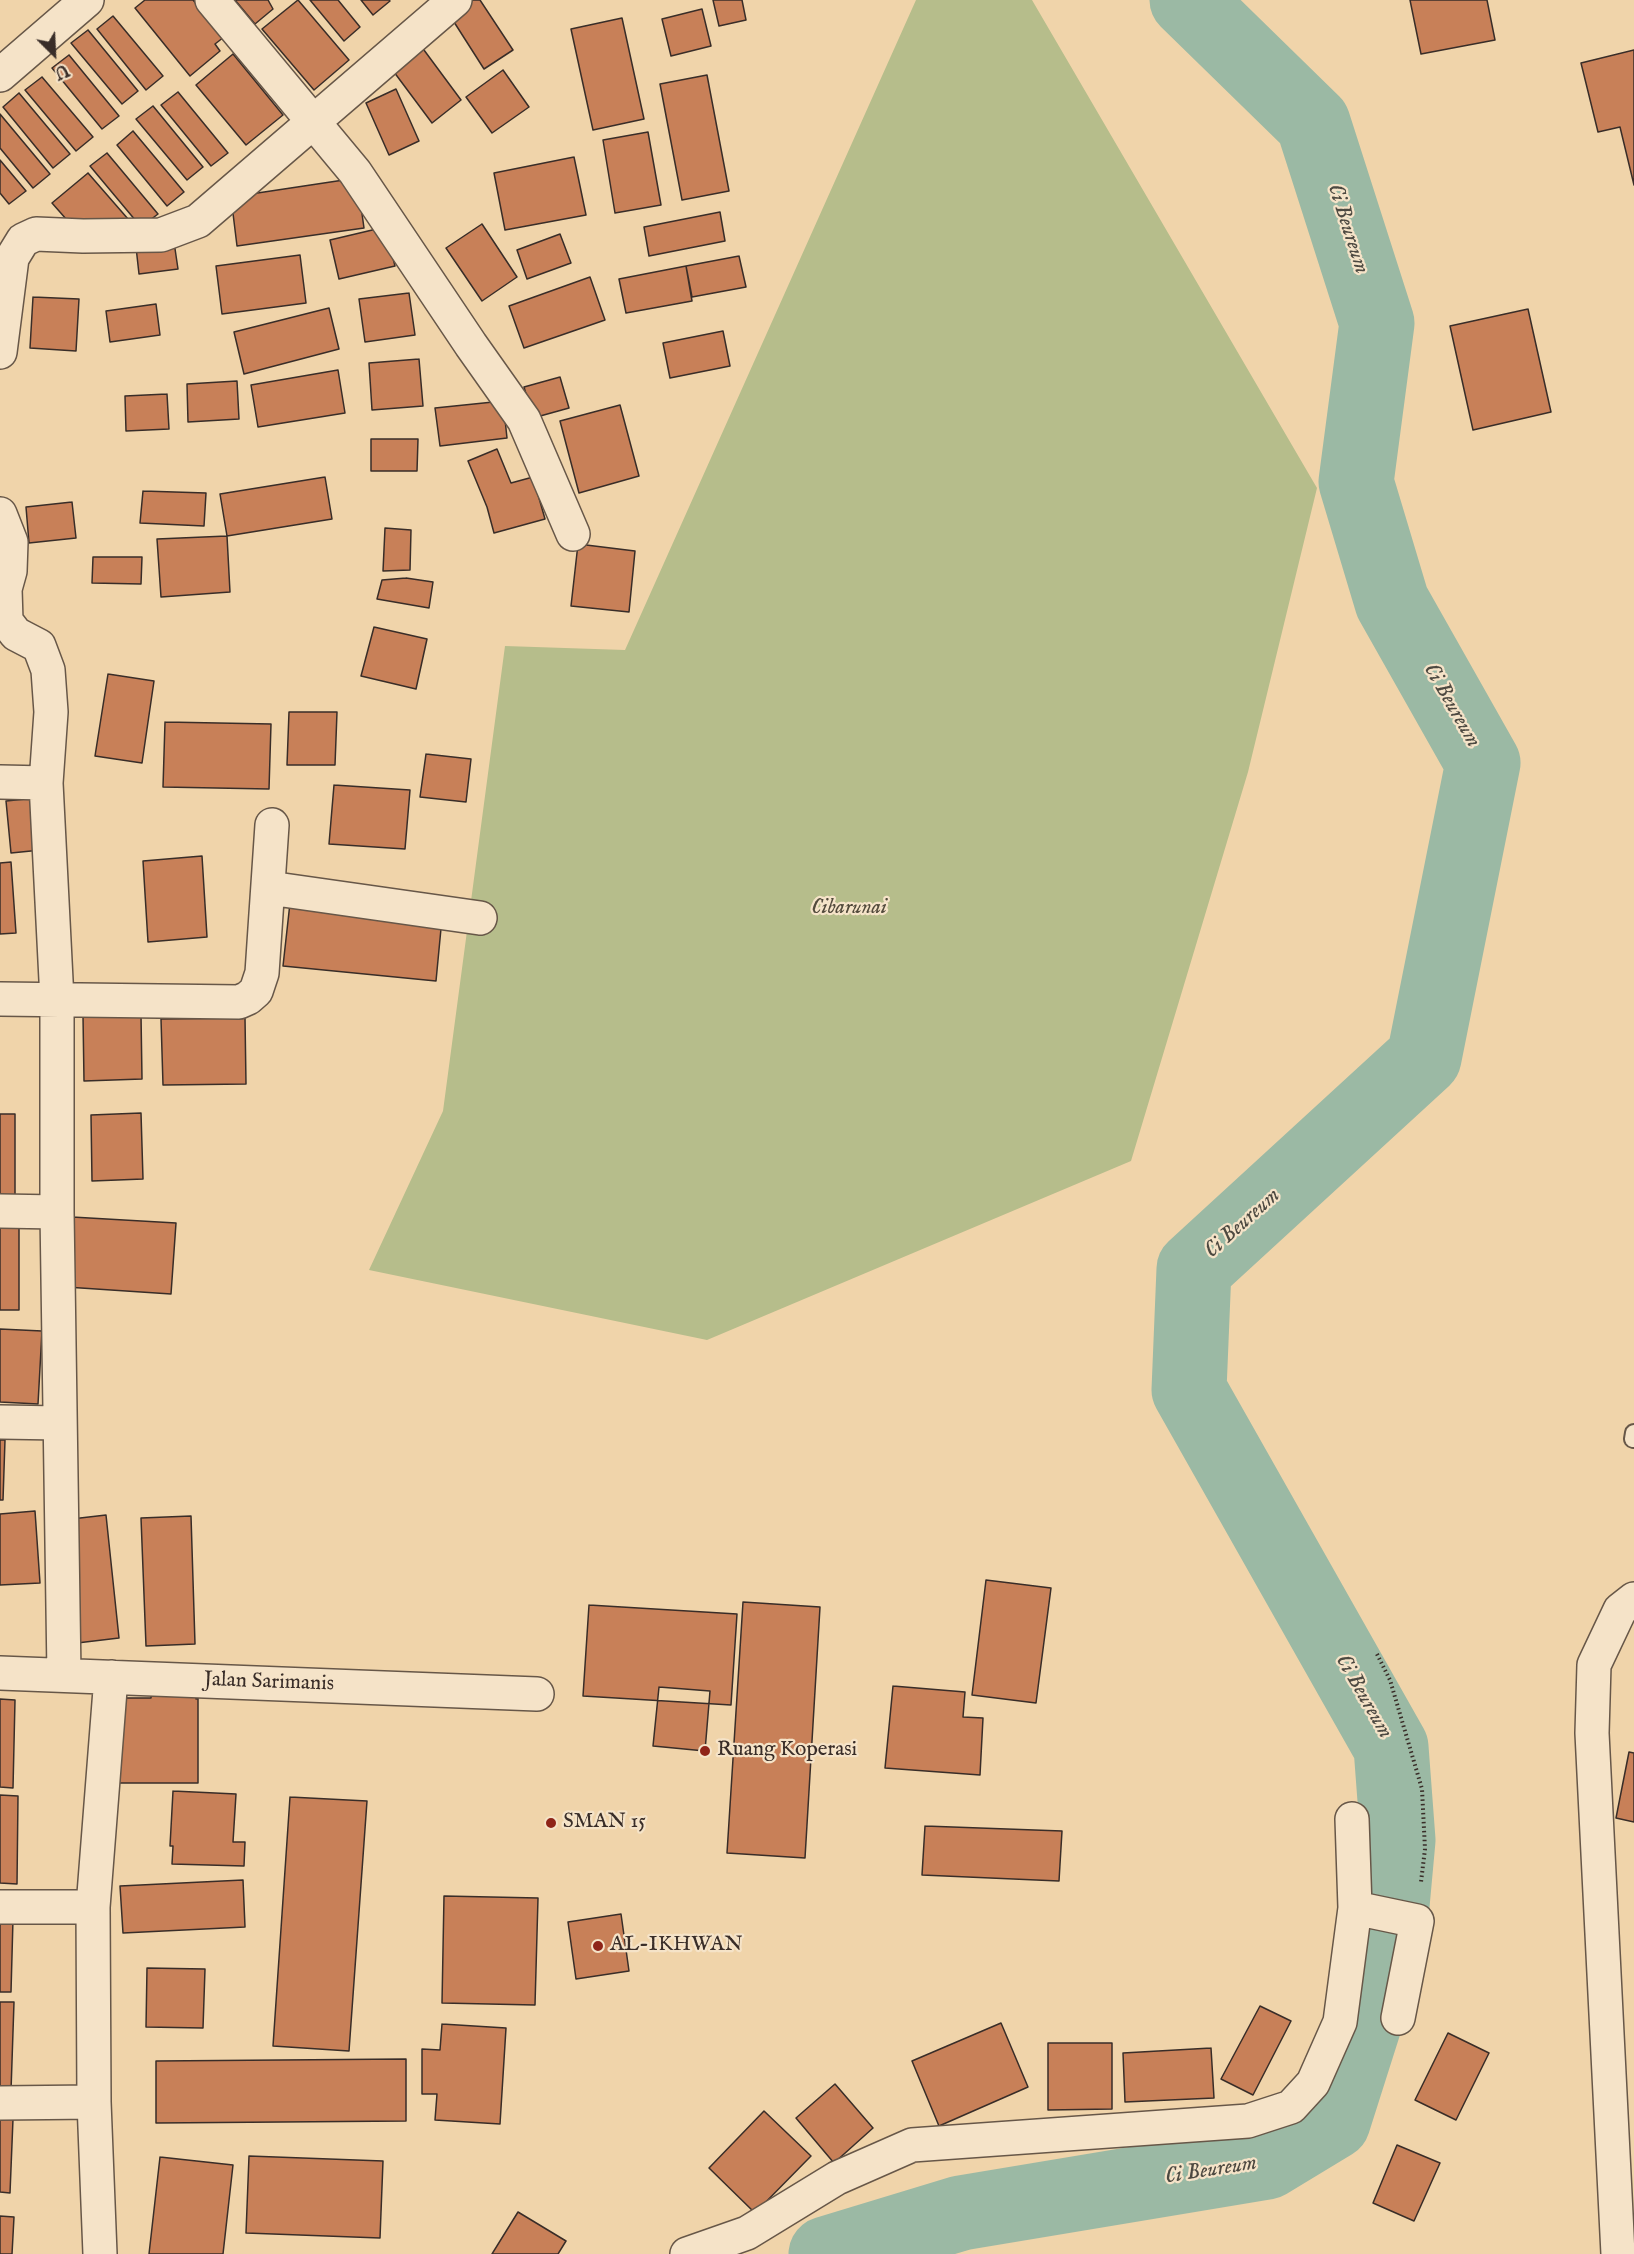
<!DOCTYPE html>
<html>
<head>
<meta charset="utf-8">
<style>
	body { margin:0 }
	#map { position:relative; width:1634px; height:2254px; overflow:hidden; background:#f0d4aa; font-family:"IM FELL English",serif }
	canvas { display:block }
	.north { position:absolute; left:24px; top:24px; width:60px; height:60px; -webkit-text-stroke:4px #f5e3c8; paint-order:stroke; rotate:156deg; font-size:16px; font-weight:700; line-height:24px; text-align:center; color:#392d28 }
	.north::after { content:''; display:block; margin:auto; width:21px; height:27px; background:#392d28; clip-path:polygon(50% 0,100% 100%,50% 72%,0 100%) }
</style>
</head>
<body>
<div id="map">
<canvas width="1634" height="2254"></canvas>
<div class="north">U</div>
</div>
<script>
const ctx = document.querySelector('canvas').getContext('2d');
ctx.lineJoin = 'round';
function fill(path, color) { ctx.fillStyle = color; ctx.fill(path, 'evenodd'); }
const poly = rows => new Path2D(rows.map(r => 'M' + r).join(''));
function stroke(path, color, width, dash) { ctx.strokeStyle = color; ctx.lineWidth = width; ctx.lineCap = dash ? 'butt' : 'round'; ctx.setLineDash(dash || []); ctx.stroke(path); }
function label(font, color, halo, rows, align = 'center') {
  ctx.font = font + ' "IM FELL English",serif'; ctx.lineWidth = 4.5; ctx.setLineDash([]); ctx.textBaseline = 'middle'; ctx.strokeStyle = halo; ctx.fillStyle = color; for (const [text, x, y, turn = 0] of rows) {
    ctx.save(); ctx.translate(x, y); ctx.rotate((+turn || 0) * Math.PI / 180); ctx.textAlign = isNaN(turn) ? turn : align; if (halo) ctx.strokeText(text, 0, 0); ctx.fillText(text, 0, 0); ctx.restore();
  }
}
fill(poly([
	[916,0,1032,0,1317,488,1248,772,1131,1161,707,1340,369,1270,443,1111,505,646,625,650]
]), '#b6bd8b');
stroke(poly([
	[826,2254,961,2213,1267,2162,1333,2122,1388,1949,1398,1840,1391,1747,1189,1390,1194,1269,1424,1058,1483,763,1392,602,1356,482,1377,323,1313,123,1187,0]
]), '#9bb9a4', 75);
const building = poly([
	[145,0,193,0,224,37,215,44,220,51,190,76,135,8,145,0],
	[235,0,268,0,273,9,255,24,235,0],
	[298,0,349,60,314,90,262,29,298,0],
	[310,0,338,0,360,27,344,41,310,0],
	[361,0,389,0,390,1,373,15,361,0],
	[465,0,480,0,513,50,484,69,447,11,465,0],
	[713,0,742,0,746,20,719,26,713,0],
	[1410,0,1487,0,1495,40,1421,54,1410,0],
	[702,9,711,46,671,56,662,19,702,9],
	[113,16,163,76,146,90,97,29,113,16],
	[622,18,644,119,593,130,571,29,622,18],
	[88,30,138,91,122,104,71,43,88,30],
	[421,46,461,100,432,123,391,68,421,46],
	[1634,50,1634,185,1620,127,1598,132,1581,63,1634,50],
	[233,54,283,115,246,145,196,85,233,54],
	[69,55,119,116,102,129,52,68,69,55],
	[503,70,529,107,492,133,466,97,503,70],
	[707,75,729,191,682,200,660,84,707,75],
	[42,77,93,137,76,151,25,90,42,77],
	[396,89,419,141,389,155,366,103,396,89],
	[178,92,228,153,211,166,161,105,178,92],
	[19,93,70,154,53,168,3,107,19,93],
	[153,106,203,167,187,180,136,119,153,106],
	[0,114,50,174,33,188,0,148,0,114],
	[133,131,184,192,167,206,117,145,133,131],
	[648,132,661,205,615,213,603,140,648,132],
	[107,153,158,214,141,227,90,166,107,153],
	[574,157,586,215,505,230,494,173,574,157],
	[0,160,26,191,9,204,0,193,0,160],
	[88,173,135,227,74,228,52,203,88,173],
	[357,178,364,228,237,246,231,197,357,178],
	[720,212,725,241,649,256,644,227,720,212],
	[482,224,517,277,482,301,446,248,482,224],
	[385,227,395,266,339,279,330,240,385,227],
	[560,234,571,263,527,279,517,250,560,234],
	[174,242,178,269,139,274,136,247,174,242],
	[300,255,306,303,222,314,216,266,300,255],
	[739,256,746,287,692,297,686,266,739,256],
	[686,266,692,301,626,313,619,279,686,266],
	[590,277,605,320,524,348,509,306,590,277],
	[409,293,415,335,365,342,359,299,409,293],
	[33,297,79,299,76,351,30,348,33,297],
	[156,304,160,335,110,342,106,311,156,304],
	[329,308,339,349,244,374,234,332,329,308],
	[1528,309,1551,412,1473,430,1450,326,1528,309],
	[723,331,730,366,670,378,663,343,723,331],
	[419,359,423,406,372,410,369,363,419,359],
	[338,370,345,413,258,427,251,385,338,370],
	[560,377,569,408,533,418,524,387,560,377],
	[237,381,239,419,188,422,187,384,237,381],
	[167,394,169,429,126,431,125,396,167,394],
	[503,401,507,438,440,446,435,408,503,401],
	[620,405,639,476,579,493,560,421,620,405],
	[371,439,418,439,417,471,371,471,371,439],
	[497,449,511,483,533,477,545,519,494,533,487,507,468,461,497,449],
	[325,477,332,519,227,536,220,494,325,477],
	[143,491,206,493,204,526,140,523,143,491],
	[72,502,76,538,29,543,26,507,72,502],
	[385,528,411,530,410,570,383,571,385,528],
	[227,536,230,592,161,597,157,539,227,536],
	[578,544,635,551,629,612,571,606,578,544],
	[93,557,142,557,141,584,92,583,93,557],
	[406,578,433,582,429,608,377,599,382,580,406,578],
	[374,627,427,639,416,689,361,676,374,627],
	[108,674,154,681,142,763,95,756,108,674],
	[289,712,337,712,335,765,287,765,289,712],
	[165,722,271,724,269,789,163,787,165,722],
	[426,754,471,759,466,802,420,797,426,754],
	[334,785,410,790,405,849,329,844,334,785],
	[36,798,41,850,11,853,6,801,36,798],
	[202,856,207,937,148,942,143,861,202,856],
	[11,862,16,933,0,934,0,863,11,862],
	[290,903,442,918,436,981,283,966,290,903],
	[141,1015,142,1079,84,1081,83,1016,141,1015],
	[245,1018,246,1084,163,1085,161,1019,245,1018],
	[141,1113,143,1179,92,1181,91,1115,141,1113],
	[0,1114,15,1114,15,1200,0,1200,0,1114],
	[72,1217,176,1223,171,1294,66,1287,72,1217],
	[0,1225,19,1225,19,1310,0,1310,0,1225],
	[0,1329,42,1331,38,1404,0,1402,0,1329],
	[0,1440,5,1440,3,1500,0,1500,0,1440],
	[35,1511,40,1583,0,1585,0,1514,35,1511],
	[106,1515,119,1638,77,1643,63,1520,106,1515],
	[191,1516,195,1644,146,1646,141,1518,191,1516],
	[986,1580,1051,1588,1036,1703,972,1695,986,1580],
	[743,1602,820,1607,805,1858,727,1853,743,1602],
	[589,1605,737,1614,731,1705,583,1696,589,1605],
	[152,1684,196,1686,196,1699,198,1698,198,1783,119,1783,119,1698,151,1698,152,1684],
	[893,1686,965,1692,963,1717,983,1718,980,1775,885,1768,893,1686],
	[659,1687,710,1691,705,1751,653,1746,659,1687],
	[0,1699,15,1700,13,1788,0,1787,0,1699],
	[1629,1752,1634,1753,1634,1822,1616,1818,1629,1752],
	[173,1791,236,1794,233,1842,245,1842,244,1866,172,1864,173,1846,170,1846,173,1791],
	[0,1795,18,1796,17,1884,0,1883,0,1795],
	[290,1797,367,1801,349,2051,273,2046,290,1797],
	[925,1826,1062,1831,1059,1881,922,1875,925,1826],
	[243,1880,245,1927,123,1933,120,1886,243,1880],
	[444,1896,538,1898,535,2005,442,2003,444,1896],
	[621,1914,629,1971,576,1979,568,1922,621,1914],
	[0,1919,13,1919,11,1992,0,1992,0,1919],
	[147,1968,205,1969,203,2028,146,2027,147,1968],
	[0,2002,14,2002,11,2091,0,2090,0,2002],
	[1260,2006,1291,2021,1253,2095,1221,2079,1260,2006],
	[1001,2023,1028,2087,939,2126,912,2061,1001,2023],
	[442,2024,506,2028,500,2124,435,2120,437,2094,422,2094,422,2049,440,2050,442,2024],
	[1448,2033,1489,2053,1456,2120,1415,2100,1448,2033],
	[1048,2043,1112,2043,1112,2109,1048,2110,1048,2043],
	[1211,2048,1214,2098,1125,2102,1123,2053,1211,2048],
	[406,2059,406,2121,156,2123,156,2061,406,2059],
	[835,2084,873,2128,834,2163,796,2118,835,2084],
	[764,2111,811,2156,755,2213,709,2168,764,2111],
	[0,2119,13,2119,10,2193,0,2192,0,2119],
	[1397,2145,1440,2163,1414,2221,1373,2203,1397,2145],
	[249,2156,383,2161,380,2238,246,2233,249,2156],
	[160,2157,233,2165,223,2254,149,2254,160,2157],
	[518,2212,566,2241,558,2254,492,2254,518,2212],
	[0,2216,14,2217,12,2254,0,2254,0,2216]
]);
fill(building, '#c88058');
stroke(building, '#392d28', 1.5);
const lane = poly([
	[1633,1439,1634,1433]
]);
const street = poly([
	[212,0,355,172,471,345,524,420,573,534],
	[0,75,87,0],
	[0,352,12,258,23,240,36,234,83,236,161,235,198,221,455,0],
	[0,514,11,542,10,571,5,589,6,621,16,634,39,646,48,670,51,712,46,783,57,1000,57,1212,64,1674],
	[0,782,46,783],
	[269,888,480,918],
	[0,999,239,1002,248,998,256,991,262,973,272,825],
	[0,1211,57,1212],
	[0,1422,60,1423],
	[0,1673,537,1694],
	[0,1907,93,1907],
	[1355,1908,1417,1921,1398,2018],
	[0,2103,94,2102],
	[100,2254,94,2102,93,1907,111,1677],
	[687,2254,747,2233,837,2178,912,2145,1248,2121,1291,2107,1313,2083,1340,2022,1355,1908,1352,1819],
	[1618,2254,1592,1733,1594,1665,1620,1610,1634,1599]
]);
stroke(lane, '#675748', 20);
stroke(street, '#675748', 36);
stroke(poly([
	[1377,1654,1390,1680,1422,1789,1425,1849,1421,1882]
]), '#392d28', 4, [1.5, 3]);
stroke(lane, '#f5e3c8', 16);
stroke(street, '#f5e3c8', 33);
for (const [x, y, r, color] of [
	[705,1751,6,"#8f2418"],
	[551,1823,6,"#8f2418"],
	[598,1946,6,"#8f2418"]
]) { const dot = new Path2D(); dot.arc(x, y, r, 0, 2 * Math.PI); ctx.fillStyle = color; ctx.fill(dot); stroke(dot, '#f5e3c8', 2); }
label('italic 21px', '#524a3c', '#f5e3c8', [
	["Cibarunai",849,909]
]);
label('21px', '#392d28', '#f5e3c8', [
	["Jalan Sarimanis",269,1683,2]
]);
label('21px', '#392d28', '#f5e3c8', [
	["Ruang Koperasi",717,1751],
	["SMAN 15",563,1823],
	["AL-IKHWAN",610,1946]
], 'left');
label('italic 22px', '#4d4941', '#f5e3c8', [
	["Ci Beureum",1347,229,72],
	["Ci Beureum",1451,706,60],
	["Ci Beureum",1243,1224,-42],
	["Ci Beureum",1363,1697,60],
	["Ci Beureum",1211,2171,-9]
]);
</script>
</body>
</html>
